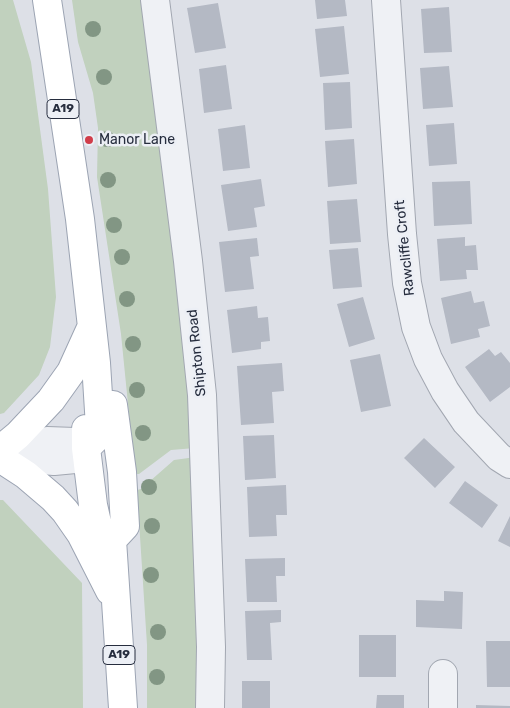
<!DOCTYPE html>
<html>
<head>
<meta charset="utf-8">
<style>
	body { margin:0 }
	canvas { display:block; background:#dde0e7 }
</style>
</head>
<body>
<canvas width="510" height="708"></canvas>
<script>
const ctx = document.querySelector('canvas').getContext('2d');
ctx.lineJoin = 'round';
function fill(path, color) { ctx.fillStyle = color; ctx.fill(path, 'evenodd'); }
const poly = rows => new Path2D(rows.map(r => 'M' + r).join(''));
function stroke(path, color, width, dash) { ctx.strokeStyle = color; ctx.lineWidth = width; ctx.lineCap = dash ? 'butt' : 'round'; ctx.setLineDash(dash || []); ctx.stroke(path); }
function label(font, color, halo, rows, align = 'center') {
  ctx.font = font + ' Rubik,sans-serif'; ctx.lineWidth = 5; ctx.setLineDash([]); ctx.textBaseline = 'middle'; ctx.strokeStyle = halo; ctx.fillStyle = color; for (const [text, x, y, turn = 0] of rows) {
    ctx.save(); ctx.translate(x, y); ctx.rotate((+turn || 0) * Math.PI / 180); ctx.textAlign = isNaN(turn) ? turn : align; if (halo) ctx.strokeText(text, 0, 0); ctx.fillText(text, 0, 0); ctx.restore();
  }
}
fill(poly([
	[0,0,13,0,31,62,48,189,56,297,50,347,39,375,4,413,0,414],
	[72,0,146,0,195,448,171,450,139,474,135,474,121,334,97,177,98,128,93,93,78,42],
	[196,457,200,708,147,708,147,645,137,490,141,489,174,460],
	[0,500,3,500,82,583,83,708,0,708]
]), '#c1d1be');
fill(poly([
	[315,0,345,0,347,16,317,19],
	[218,3,226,48,195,53,187,8],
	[449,7,452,52,424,53,421,9],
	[344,26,349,74,320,77,315,29],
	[226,65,232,109,204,113,199,69],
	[449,66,453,107,423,109,420,68],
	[350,82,352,128,325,130,323,83],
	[454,123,457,164,429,166,426,125],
	[245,125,250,168,223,171,218,129],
	[354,139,357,184,328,187,325,141],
	[261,179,265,206,254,208,257,227,228,231,221,185],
	[470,181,472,224,434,226,432,182],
	[357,199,361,242,330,244,327,201],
	[465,237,465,246,476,245,478,270,466,270,467,279,440,281,437,239],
	[257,238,259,256,250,257,254,289,225,292,219,242],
	[358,248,362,287,333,289,329,250],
	[471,291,474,303,484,301,490,326,478,329,480,337,451,344,441,298],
	[363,297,375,339,349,347,337,304],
	[257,306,258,318,268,317,270,341,261,342,261,349,232,353,227,310],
	[489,349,495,356,501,352,510,363,510,387,490,402,465,367],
	[380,354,391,406,361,412,350,360],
	[282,363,284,391,272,392,274,423,241,425,237,366],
	[274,435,276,478,245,480,243,436],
	[424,438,455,467,435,488,404,458],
	[465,481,498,505,482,528,449,503],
	[286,485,287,515,276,515,277,536,249,537,247,487],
	[510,516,510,547,498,541],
	[285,558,285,576,276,576,277,602,247,602,245,559],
	[444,591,463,592,462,629,416,627,416,600,444,601],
	[281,610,281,622,270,623,272,660,247,660,245,611],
	[359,635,396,635,396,677,359,677],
	[486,641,510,641,510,687,487,687],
	[242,681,270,681,270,708,242,708],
	[377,695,404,695,404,708,376,708],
	[476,705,510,706,510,708,476,708]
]), '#b4b9c4');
const minor = poly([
	[155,0,188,261,202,395,211,647,210,708],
	[386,0,402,234,407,283,416,327,428,359,445,391,466,422,499,457,510,464],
	[0,454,20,453,32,459,54,461,75,459,86,448,75,442,47,441,31,445,20,453],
	[443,708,443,674]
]);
const major = poly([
	[47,0,80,219,96,363,100,427,99,435,86,448],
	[86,429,86,448,93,505,98,527,112,540,123,708],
	[0,450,18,435,51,400,71,372,91,328],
	[0,458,26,475,53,498,65,511,81,534,110,591],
	[112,540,125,526,122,472,113,405]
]);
stroke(minor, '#a2a7b1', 30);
stroke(major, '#9ca4b3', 30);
stroke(minor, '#eff1f5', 28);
stroke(major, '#fff', 28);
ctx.fillStyle = '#829684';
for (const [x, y] of [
	[93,29],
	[104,77],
	[107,139],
	[108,180],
	[114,225],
	[122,257],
	[127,299],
	[133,344],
	[137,390],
	[143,433],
	[149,487],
	[152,526],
	[151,575],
	[158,632],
	[157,677]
]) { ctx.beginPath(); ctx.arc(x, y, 8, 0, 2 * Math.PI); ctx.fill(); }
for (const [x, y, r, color] of [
	[89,140,5,"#d13d4a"]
]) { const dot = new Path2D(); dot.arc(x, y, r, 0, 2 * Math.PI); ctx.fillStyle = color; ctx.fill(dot); stroke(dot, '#eceff5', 2); }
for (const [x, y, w] of [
	[63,109,32],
	[119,655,32]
]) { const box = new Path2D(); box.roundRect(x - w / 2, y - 9.5, w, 19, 4); ctx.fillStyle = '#eceff5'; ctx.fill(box); stroke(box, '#262d3e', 1); }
label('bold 12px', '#262d3e', null, [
	["A19",63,109],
	["A19",119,655]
]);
label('14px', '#262d3e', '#eceff5', [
	["Manor Lane",99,140]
], 'left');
label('14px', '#262d3e', '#eceff5', [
	["Rawcliffe Croft",405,248,-96],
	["Shipton Road",197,353,-96]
]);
</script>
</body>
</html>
